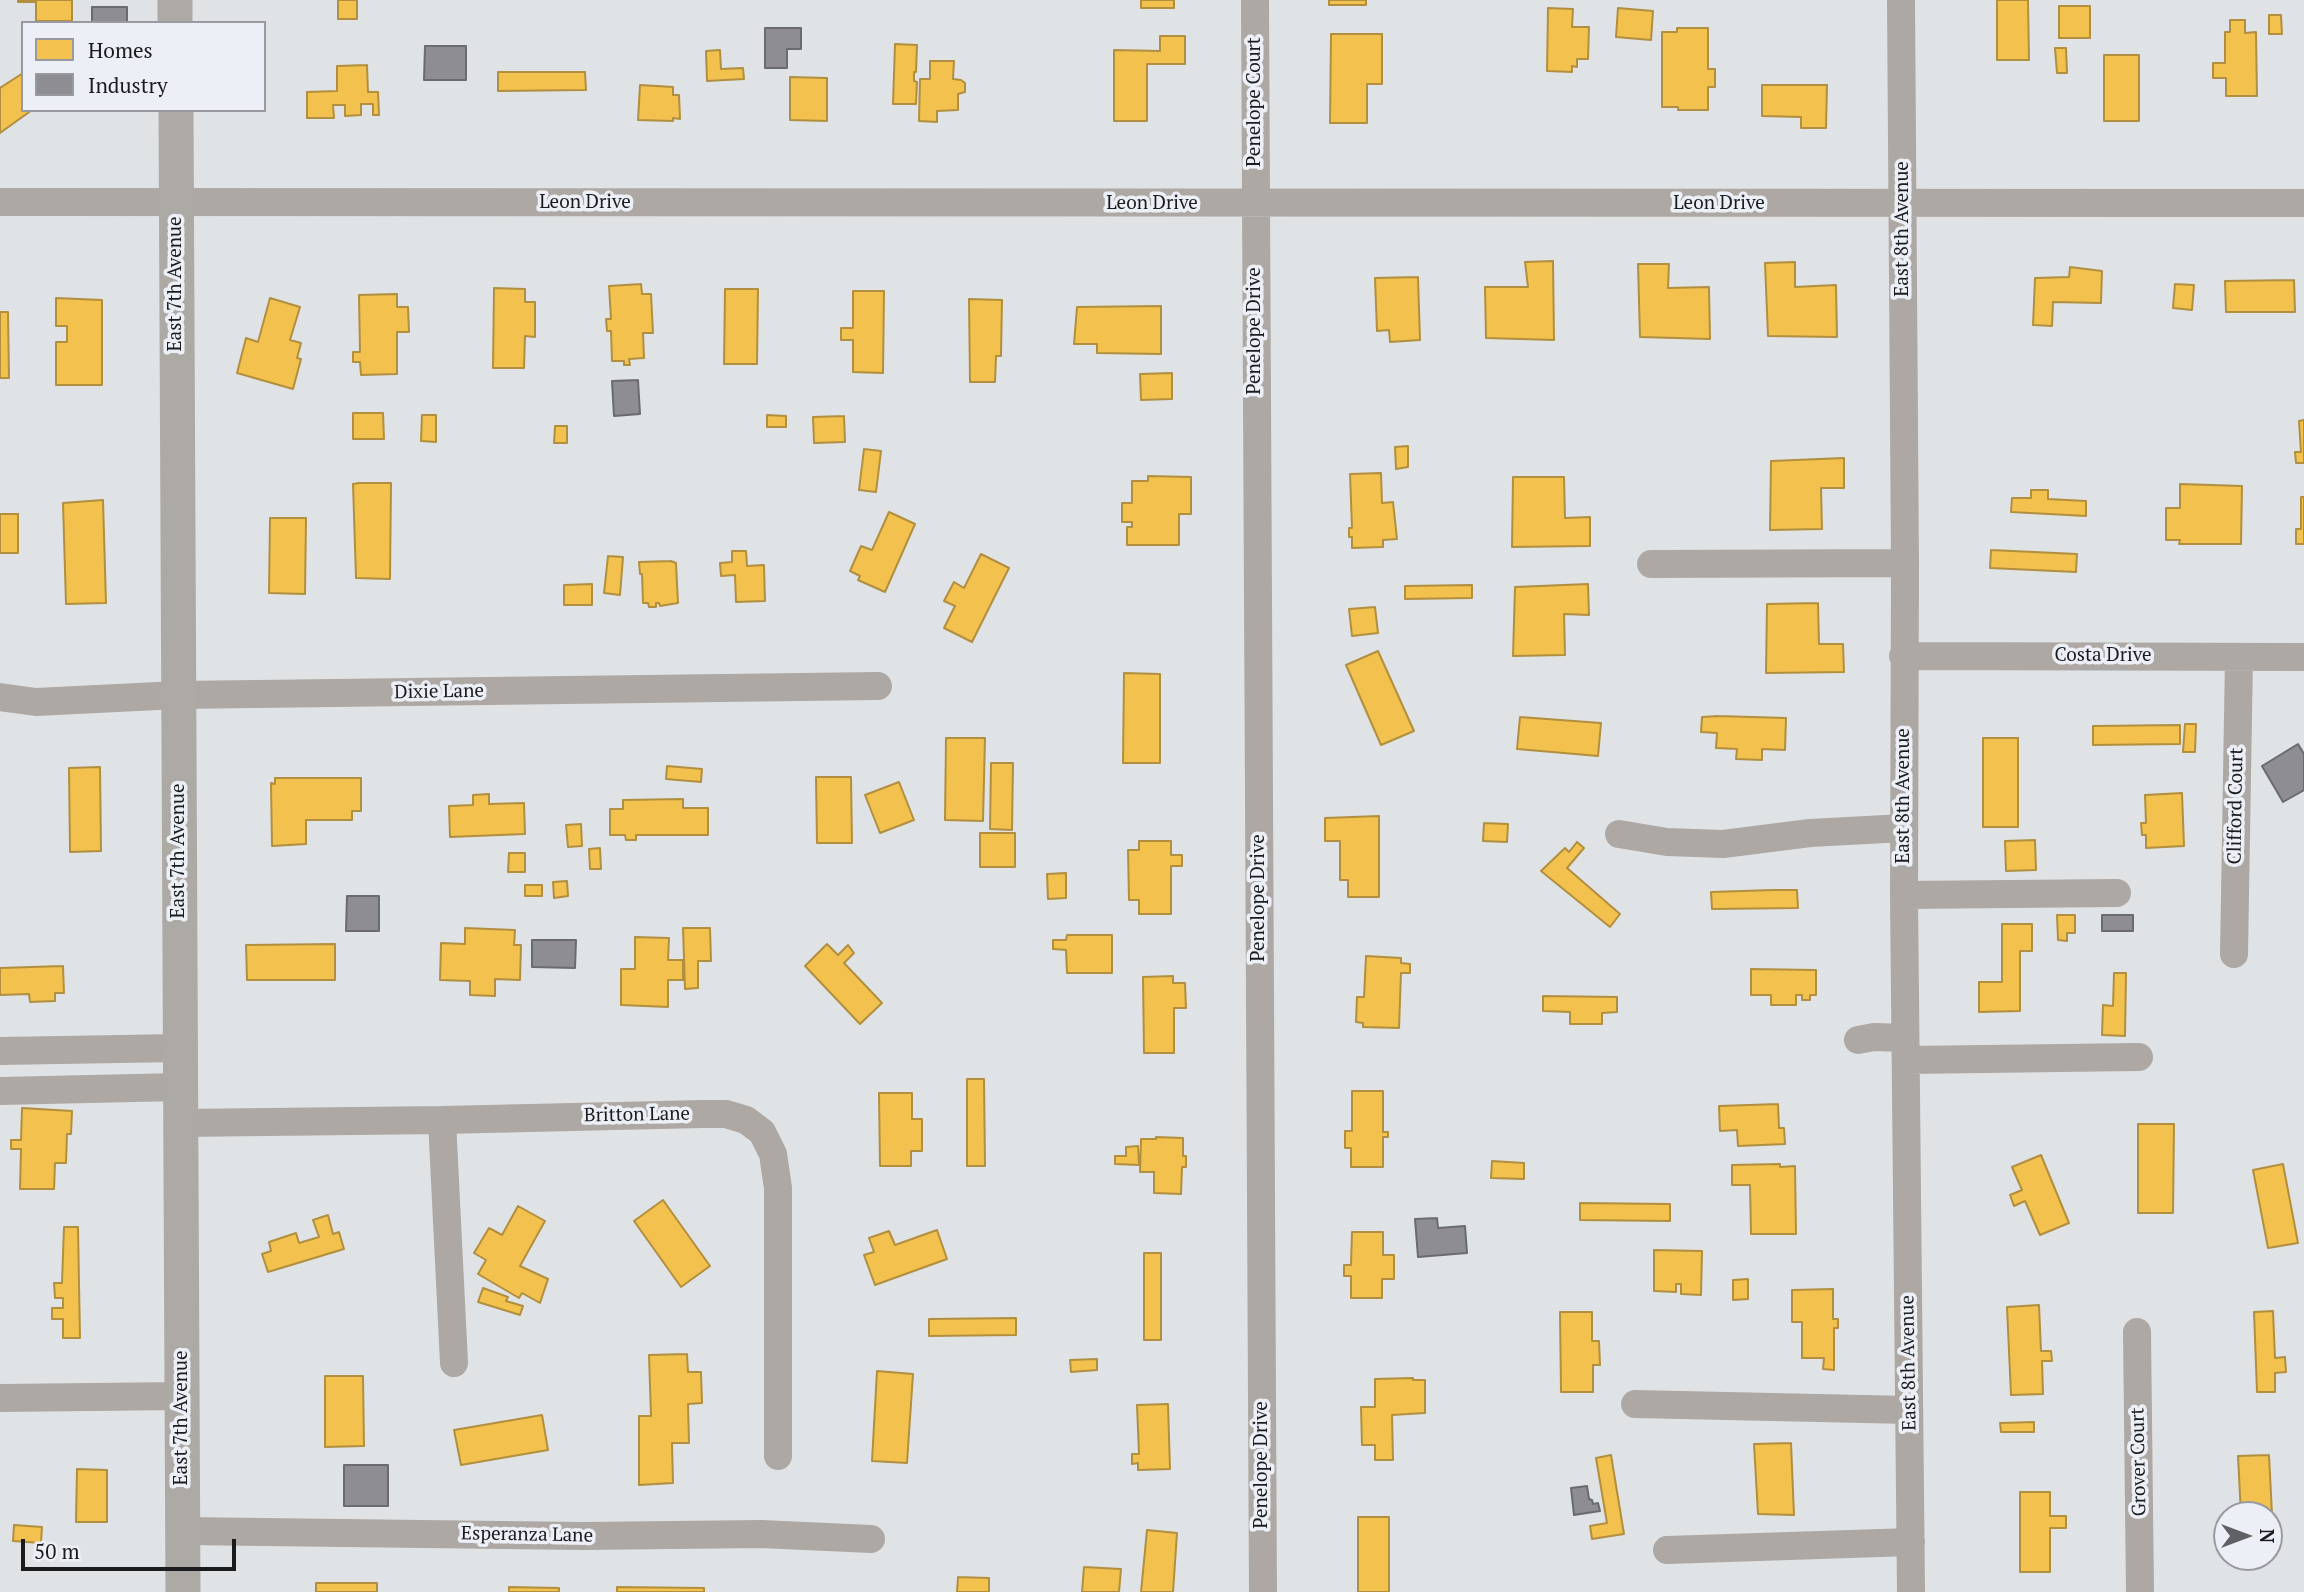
<!DOCTYPE html>
<html>
<head>
<meta charset="utf-8">
<style>
	body { margin:0 }
	#map { position:relative; width:2304px; height:1592px; overflow:hidden; background:#e0e3e6; font-family:"PT Serif",serif }
	canvas { display:block }
	.legend { position:absolute; left:21px; top:21px; width:245px; height:91px; box-sizing:border-box; background:#eceff6; border:2px solid #989a9f; margin:0; padding:9px 12px; list-style:none; font-size:21px; color:#1a1b1d }
	.legend li { display:flex; align-items:center; gap:14px; height:35px }
	.legend b { width:35px; border:2px solid #989a9f }
	.north { position:absolute; left:2213px; top:1501px; width:70px; height:70px; box-sizing:border-box; background:#eceff6; border:2px solid #989a9f; border-radius:50%; rotate:90deg; font-size:19px; font-weight:700; line-height:28px; text-align:center; color:#1a1b1d }
	.north::after { content:''; display:block; margin:auto; width:24px; height:32px; background:#5f6163; clip-path:polygon(50% 0,100% 100%,50% 72%,0 100%) }
	.scale { position:absolute; left:21px; top:1539px; width:215px; height:32px; box-sizing:border-box; border:4px solid #1a1b1d; border-top:0; padding-left:9px; font-size:21px; line-height:24px; white-space:nowrap; color:#1a1b1d; -webkit-text-stroke:5px #eceff6; paint-order:stroke }
</style>
</head>
<body>
<div id="map">
<canvas width="2304" height="1592"></canvas>
<ul class="legend">
<li><b style="height:19px;background:#f2c14e"></b>Homes</li>
<li><b style="height:19px;background:#8d8d92"></b>Industry</li>
</ul>
<div class="north">N</div>
<div class="scale">50 m</div>
</div>
<script>
const ctx = document.querySelector('canvas').getContext('2d');
ctx.lineJoin = 'round';
function fill(path, color) { ctx.fillStyle = color; ctx.fill(path, 'evenodd'); }
const poly = rows => new Path2D(rows.map(r => 'M' + r).join(''));
function stroke(path, color, width, dash) { ctx.strokeStyle = color; ctx.lineWidth = width; ctx.lineCap = dash ? 'butt' : 'round'; ctx.setLineDash(dash || []); ctx.stroke(path); }
function label(font, color, halo, rows, align = 'center') {
  ctx.font = font + ' "PT Serif",serif'; ctx.lineWidth = 7; ctx.setLineDash([]); ctx.textBaseline = 'middle'; ctx.strokeStyle = halo; ctx.fillStyle = color; for (const [text, x, y, turn = 0] of rows) {
    ctx.save(); ctx.translate(x, y); ctx.rotate((+turn || 0) * Math.PI / 180); ctx.textAlign = isNaN(turn) ? turn : align; if (halo) ctx.strokeText(text, 0, 0); ctx.fillText(text, 0, 0); ctx.restore();
  }
}
const homes = poly([
	[18,0,72,0,72,21,36,21,36,2,18,2,18,0],
	[338,0,357,0,357,19,338,19,338,0],
	[1141,0,1174,0,1174,8,1141,8,1141,0],
	[1329,0,1366,0,1366,5,1329,5,1329,0],
	[1997,0,2028,0,2029,60,1997,60,1997,0],
	[2059,6,2090,6,2090,38,2059,38,2059,6],
	[1548,8,1573,9,1572,27,1589,27,1588,59,1577,59,1577,67,1572,66,1572,72,1547,71,1548,8],
	[1618,8,1653,11,1651,40,1616,37,1618,8],
	[2269,15,2281,15,2282,34,2269,34,2269,15],
	[2230,20,2245,20,2245,33,2256,32,2257,96,2226,96,2226,78,2213,78,2213,63,2225,63,2225,32,2230,32,2230,20],
	[1677,28,1708,28,1708,69,1715,69,1715,87,1708,87,1708,110,1678,110,1678,107,1662,107,1662,32,1677,32,1677,28],
	[1331,34,1382,34,1382,84,1367,84,1367,123,1330,123,1331,34],
	[1160,36,1185,36,1185,64,1147,64,1147,121,1114,121,1114,50,1160,51,1160,36],
	[895,44,917,45,916,72,914,72,914,81,917,82,916,104,893,104,895,44],
	[2055,48,2066,48,2067,73,2057,73,2055,48],
	[720,50,721,69,743,68,744,79,707,81,706,51,720,50],
	[2104,55,2139,55,2139,121,2104,121,2104,55],
	[930,61,954,61,953,79,961,80,965,83,965,92,958,94,958,110,937,111,937,122,919,121,920,79,930,79,930,61],
	[367,65,368,92,378,92,379,115,373,115,373,104,361,104,361,115,345,116,345,105,333,105,334,118,307,118,307,92,337,91,337,66,367,65],
	[498,72,585,72,586,90,498,91,498,72],
	[23,73,23,110,32,110,0,133,0,88,23,73],
	[790,77,827,78,827,121,790,120,790,77],
	[640,85,673,87,673,95,679,95,680,119,673,118,673,121,638,120,640,85],
	[1762,85,1827,85,1826,128,1801,128,1801,117,1762,116,1762,85],
	[1553,261,1554,340,1486,338,1485,287,1528,287,1525,262,1553,261],
	[1795,262,1795,287,1836,285,1837,337,1768,336,1765,263,1795,262],
	[1638,264,1669,264,1668,288,1709,287,1710,339,1640,337,1638,264],
	[2070,267,2102,271,2101,303,2053,302,2052,326,2033,325,2035,278,2069,277,2070,267],
	[1418,277,1420,340,1390,342,1389,330,1377,331,1375,278,1418,277],
	[2294,280,2295,312,2226,312,2225,281,2294,280],
	[641,284,642,294,651,294,653,333,643,333,644,358,629,359,630,365,624,365,624,361,612,361,611,331,607,331,606,319,611,319,609,286,641,284],
	[2175,284,2194,285,2192,310,2173,308,2175,284],
	[494,288,525,289,525,302,535,302,535,337,525,336,524,368,493,368,494,288],
	[725,289,758,289,757,364,724,364,725,289],
	[853,291,884,291,883,373,853,372,853,340,841,340,841,328,853,328,853,291],
	[397,294,397,307,408,307,409,332,397,332,397,374,361,375,360,362,353,362,353,352,360,352,359,295,397,294],
	[56,298,102,300,102,385,56,385,56,342,67,342,67,326,56,326,56,298],
	[270,298,300,307,290,340,301,343,297,358,301,359,293,389,237,373,246,338,258,342,270,298],
	[969,299,1002,300,1001,356,996,356,995,382,970,382,969,299],
	[1161,306,1161,354,1097,353,1097,344,1074,344,1077,307,1161,306],
	[0,312,8,312,9,378,0,378,0,312],
	[1172,373,1172,399,1141,400,1140,374,1172,373],
	[353,413,383,413,384,439,353,439,353,413],
	[422,415,436,415,436,442,421,441,422,415],
	[767,415,786,416,786,427,767,427,767,415],
	[844,416,845,442,814,443,813,417,844,416],
	[2304,420,2304,463,2296,463,2295,452,2301,452,2299,421,2304,420],
	[555,426,567,426,567,443,554,443,555,426],
	[1408,446,1408,467,1396,469,1395,447,1408,446],
	[864,449,881,451,876,492,859,490,864,449],
	[1844,458,1844,488,1821,488,1822,529,1770,530,1771,461,1844,458],
	[1381,473,1382,503,1393,502,1397,539,1383,540,1383,547,1352,548,1352,537,1349,537,1349,528,1352,528,1350,474,1381,473],
	[1148,476,1191,477,1191,514,1179,514,1179,545,1127,545,1127,527,1132,527,1132,522,1122,522,1122,503,1132,503,1132,481,1148,481,1148,476],
	[1513,477,1564,477,1565,518,1590,517,1590,546,1512,547,1513,477],
	[359,483,391,483,390,579,356,578,353,484,359,483],
	[2180,484,2242,486,2241,544,2179,544,2180,540,2166,540,2166,508,2180,508,2180,484],
	[2031,490,2048,490,2048,499,2086,501,2086,516,2011,512,2012,498,2031,498,2031,490],
	[2301,497,2304,497,2304,544,2296,544,2296,529,2301,529,2301,497],
	[103,500,106,603,66,604,63,503,103,500],
	[889,512,915,524,885,592,858,580,860,576,850,571,861,546,872,550,889,512],
	[0,514,18,514,18,553,0,553,0,514],
	[270,518,306,518,305,594,269,593,270,518],
	[1991,550,2077,554,2076,572,1990,568,1991,550],
	[732,551,746,551,747,566,764,565,765,601,736,602,735,575,721,576,720,563,732,562,732,551],
	[981,554,1009,568,972,642,944,628,955,606,944,601,954,582,964,588,981,554],
	[608,556,623,557,620,595,604,593,608,556],
	[671,561,676,563,678,603,660,606,659,603,656,603,656,607,649,607,648,603,643,603,642,574,640,574,639,562,671,561],
	[592,584,592,605,564,605,564,585,592,584],
	[1588,584,1589,615,1564,614,1565,655,1513,656,1515,587,1588,584],
	[1472,585,1472,598,1405,599,1405,586,1472,585],
	[1818,603,1819,644,1843,644,1844,672,1766,673,1767,604,1818,603],
	[1375,607,1378,633,1352,636,1349,609,1375,607],
	[1378,651,1414,731,1381,745,1346,665,1378,651],
	[1124,673,1160,674,1160,763,1123,763,1124,673],
	[1718,716,1786,718,1785,750,1762,749,1762,760,1736,759,1737,749,1716,748,1717,733,1701,732,1702,717,1718,716],
	[1520,717,1601,723,1598,756,1517,749,1520,717],
	[2185,724,2196,724,2195,752,2183,752,2185,724],
	[2180,725,2180,744,2093,745,2093,726,2180,725],
	[946,738,985,738,983,821,945,820,946,738],
	[1983,738,2018,738,2018,827,1983,827,1983,738],
	[991,763,1013,763,1012,830,990,829,991,763],
	[667,766,702,769,701,782,666,779,667,766],
	[100,767,101,851,70,852,69,768,100,767],
	[816,777,851,777,852,843,817,843,816,777],
	[275,778,361,778,361,811,352,811,352,820,306,820,306,844,272,846,271,783,275,784,275,778],
	[899,782,914,820,880,833,865,795,899,782],
	[2182,793,2184,846,2146,848,2146,835,2142,835,2141,823,2146,823,2145,795,2182,793],
	[489,794,489,804,524,803,525,834,450,837,449,806,473,805,473,795,489,794],
	[683,799,683,808,708,808,708,835,636,835,636,840,626,840,625,835,610,835,610,809,623,809,623,800,683,799],
	[1379,816,1379,897,1348,897,1348,880,1340,880,1340,841,1325,841,1325,818,1379,816],
	[1484,823,1508,824,1507,842,1483,841,1484,823],
	[581,824,582,846,568,847,566,825,581,824],
	[980,833,1015,833,1015,867,980,867,980,833],
	[2035,840,2036,870,2006,871,2005,841,2035,840],
	[1139,841,1171,841,1171,855,1182,855,1182,866,1171,866,1171,914,1139,914,1139,900,1129,900,1128,850,1139,850,1139,841],
	[1577,842,1584,848,1567,868,1620,914,1610,927,1541,871,1565,848,1569,852,1577,842],
	[600,848,601,869,590,869,589,849,600,848],
	[509,853,525,853,525,872,508,872,509,853],
	[1066,873,1066,898,1048,899,1047,874,1066,873],
	[567,881,568,896,554,898,553,882,567,881],
	[525,885,542,885,542,896,525,896,525,885],
	[1773,890,1797,890,1798,908,1712,909,1711,892,1773,890],
	[2057,915,2075,915,2075,933,2067,933,2067,941,2058,940,2057,915],
	[2002,924,2032,924,2032,951,2020,951,2020,1011,1979,1012,1979,982,2002,982,2002,924],
	[465,928,515,930,514,945,521,945,520,980,495,979,495,996,470,995,470,981,440,980,441,943,465,944,465,928],
	[683,928,710,928,711,961,698,961,698,988,685,989,683,928],
	[1067,935,1112,935,1112,973,1067,973,1066,950,1053,949,1053,940,1066,940,1067,935],
	[635,937,669,938,668,960,683,960,683,980,668,980,668,1007,621,1005,621,969,635,969,635,937],
	[335,944,335,980,247,980,246,945,335,944],
	[827,944,838,955,848,945,854,953,844,963,882,1003,860,1024,805,966,827,944],
	[1366,956,1401,958,1401,963,1410,964,1410,973,1401,973,1399,1028,1363,1027,1363,1023,1356,1022,1357,997,1364,997,1366,956],
	[63,966,64,993,55,993,55,1001,30,1002,29,994,0,995,0,968,63,966],
	[1751,969,1816,970,1816,995,1810,995,1810,1000,1802,1000,1802,995,1796,995,1796,1005,1771,1005,1771,995,1751,995,1751,969],
	[2114,973,2126,973,2125,1036,2102,1035,2103,1005,2113,1006,2114,973],
	[1173,976,1173,983,1185,983,1186,1008,1174,1008,1174,1053,1144,1053,1143,977,1173,976],
	[1543,996,1617,997,1617,1012,1602,1013,1602,1024,1570,1024,1570,1012,1543,1011,1543,996],
	[967,1079,984,1079,985,1166,967,1166,967,1079],
	[1352,1091,1383,1091,1383,1132,1388,1132,1388,1137,1383,1137,1383,1167,1351,1167,1351,1148,1345,1148,1345,1131,1352,1131,1352,1091],
	[879,1093,912,1093,912,1119,922,1119,922,1151,911,1151,911,1166,880,1166,879,1093],
	[1778,1104,1779,1128,1784,1128,1785,1144,1738,1146,1737,1130,1720,1131,1719,1106,1778,1104],
	[22,1108,72,1111,71,1134,67,1134,66,1163,55,1163,54,1189,20,1189,21,1149,11,1149,11,1140,21,1140,22,1108],
	[2138,1124,2174,1124,2173,1213,2138,1213,2138,1124],
	[1156,1137,1183,1138,1183,1156,1186,1156,1186,1167,1182,1167,1181,1194,1154,1193,1154,1172,1140,1172,1141,1139,1156,1139,1156,1137],
	[1138,1146,1139,1165,1115,1164,1115,1156,1126,1156,1126,1147,1138,1146],
	[2041,1155,2069,1223,2040,1235,2025,1201,2014,1206,2010,1195,2022,1190,2012,1167,2041,1155],
	[1492,1161,1524,1163,1524,1179,1491,1178,1492,1161],
	[1780,1164,1780,1167,1795,1166,1796,1234,1751,1234,1750,1185,1732,1185,1732,1165,1780,1164],
	[2283,1164,2298,1243,2268,1248,2253,1170,2283,1164],
	[663,1200,710,1266,681,1287,634,1221,663,1200],
	[1580,1203,1670,1204,1670,1221,1580,1220,1580,1203],
	[518,1206,545,1221,520,1266,548,1279,540,1303,522,1293,519,1298,478,1274,486,1260,474,1253,489,1228,502,1235,518,1206],
	[328,1215,333,1234,339,1232,344,1249,268,1272,262,1254,271,1251,269,1242,296,1233,299,1243,319,1237,313,1220,328,1215],
	[64,1227,78,1227,80,1338,63,1338,63,1319,52,1319,52,1308,63,1308,63,1298,55,1298,54,1283,62,1283,64,1227],
	[937,1230,947,1259,875,1285,864,1255,874,1252,869,1238,889,1231,895,1245,937,1230],
	[1352,1232,1383,1232,1383,1255,1394,1255,1394,1279,1382,1279,1382,1298,1351,1298,1351,1276,1344,1276,1344,1265,1351,1265,1352,1232],
	[1654,1250,1702,1251,1701,1295,1681,1294,1681,1284,1676,1284,1676,1292,1654,1291,1654,1250],
	[1144,1253,1161,1253,1161,1340,1144,1340,1144,1253],
	[1748,1279,1748,1299,1733,1300,1733,1280,1748,1279],
	[483,1288,508,1297,506,1301,523,1306,520,1315,478,1302,483,1288],
	[1833,1289,1833,1319,1838,1319,1838,1328,1834,1328,1834,1370,1823,1369,1824,1358,1802,1358,1802,1322,1792,1322,1792,1290,1833,1289],
	[2039,1305,2041,1351,2051,1351,2052,1361,2042,1361,2043,1394,2011,1395,2007,1307,2039,1305],
	[2273,1311,2275,1358,2285,1357,2286,1372,2275,1373,2275,1392,2257,1392,2254,1312,2273,1311],
	[1560,1312,1592,1312,1592,1341,1599,1341,1600,1365,1593,1365,1593,1392,1561,1392,1560,1312],
	[1016,1318,1016,1335,929,1336,929,1319,1016,1318],
	[687,1354,688,1372,701,1372,702,1403,688,1404,689,1443,672,1443,673,1483,639,1485,639,1416,651,1416,649,1355,687,1354],
	[1097,1359,1097,1370,1071,1372,1070,1360,1097,1359],
	[877,1371,913,1374,907,1463,872,1461,877,1371],
	[325,1376,363,1376,364,1446,325,1447,325,1376],
	[1413,1378,1413,1380,1425,1380,1425,1413,1392,1415,1393,1460,1375,1460,1375,1445,1362,1445,1361,1407,1375,1407,1375,1379,1413,1378],
	[1168,1404,1170,1469,1138,1470,1138,1463,1132,1464,1132,1454,1139,1454,1137,1405,1168,1404],
	[542,1415,548,1450,461,1465,454,1430,542,1415],
	[2034,1422,2034,1432,2001,1432,2000,1423,2034,1422],
	[1791,1443,1794,1515,1758,1514,1754,1444,1791,1443],
	[1611,1455,1624,1534,1592,1539,1590,1526,1607,1523,1596,1458,1611,1455],
	[2269,1455,2273,1534,2269,1534,2269,1515,2241,1515,2238,1456,2269,1455],
	[77,1469,107,1470,107,1522,76,1522,77,1469],
	[2020,1492,2050,1492,2050,1516,2066,1516,2066,1528,2050,1528,2050,1572,2020,1572,2020,1492],
	[1358,1517,1389,1517,1389,1592,1358,1592,1358,1517],
	[14,1525,42,1527,41,1543,13,1541,14,1525],
	[1147,1530,1177,1533,1173,1592,1141,1592,1147,1530],
	[1084,1567,1121,1569,1119,1592,1082,1592,1084,1567],
	[958,1577,989,1578,989,1592,957,1592,958,1577],
	[316,1583,377,1583,377,1592,316,1592,316,1583],
	[509,1587,559,1588,559,1592,509,1592,509,1587],
	[617,1587,704,1588,704,1592,617,1592,617,1587]
]);
fill(homes, '#f2c14e');
stroke(homes, '#b18f3f', 2);
const industry = poly([
	[92,7,127,7,127,23,92,23,92,7],
	[765,28,801,28,801,49,787,49,787,68,765,68,765,28],
	[425,46,466,46,466,80,424,80,425,46],
	[638,380,640,414,614,416,612,381,638,380],
	[2298,744,2304,754,2304,790,2283,802,2262,766,2298,744],
	[347,896,379,896,379,931,346,931,347,896],
	[2102,915,2133,915,2133,931,2102,931,2102,915],
	[532,940,576,940,575,968,532,967,532,940],
	[1437,1218,1438,1228,1465,1226,1467,1253,1418,1257,1415,1219,1437,1218],
	[344,1465,388,1465,388,1506,344,1506,344,1465],
	[1587,1486,1589,1499,1592,1500,1593,1504,1598,1503,1600,1511,1574,1515,1571,1488,1587,1486]
]);
fill(industry, '#8d8d92');
stroke(industry, '#6a6b6f', 2);
stroke(poly([
	[1255,0,1263,1592],
	[1901,0,1905,563,1904,895,1911,1592],
	[0,202,2304,203],
	[1651,564,1905,563],
	[1903,656,2304,657],
	[0,697,36,702,178,695,878,686],
	[1619,834,1667,842,1723,844,1810,833,1904,828],
	[1904,895,2117,893],
	[2234,954,2239,657],
	[1858,1040,1874,1037,1905,1038],
	[0,1051,180,1048],
	[1906,1060,2139,1057],
	[0,1091,180,1087],
	[442,1120,454,1363],
	[180,1123,442,1120,703,1114,726,1114,746,1120,762,1132,773,1154,778,1188,778,1456],
	[2137,1332,2140,1592],
	[0,1398,182,1396],
	[1635,1404,1909,1410],
	[182,1531,583,1536,761,1534,871,1539],
	[1667,1550,1911,1542]
]), '#ada8a3', 28);
stroke(poly([
	[175,0,175,23],
	[176,110,183,1592]
]), '#adaaa6', 35);
label('19px', '#1a1b1d', '#eceff6', [
	["Penelope Court",1255,102,-90],
	["Leon Drive",585,203],
	["Leon Drive",1152,204],
	["Leon Drive",1719,204],
	["East 8th Avenue",1903,229,-90],
	["East 7th Avenue",176,284,-90],
	["Penelope Drive",1255,331,-90],
	["Costa Drive",2103,656],
	["Dixie Lane",439,692,-1],
	["East 8th Avenue",1904,796,-90],
	["Clifford Court",2236,806,-89],
	["East 7th Avenue",179,851,-90],
	["Penelope Drive",1259,898,-90],
	["Britton Lane",637,1115,-1],
	["East 8th Avenue",1909,1363,-91],
	["East 7th Avenue",182,1418,-90],
	["Grover Court",2139,1462,-91],
	["Penelope Drive",1262,1465,-90],
	["Esperanza Lane",527,1535,1]
]);
</script>
</body>
</html>
